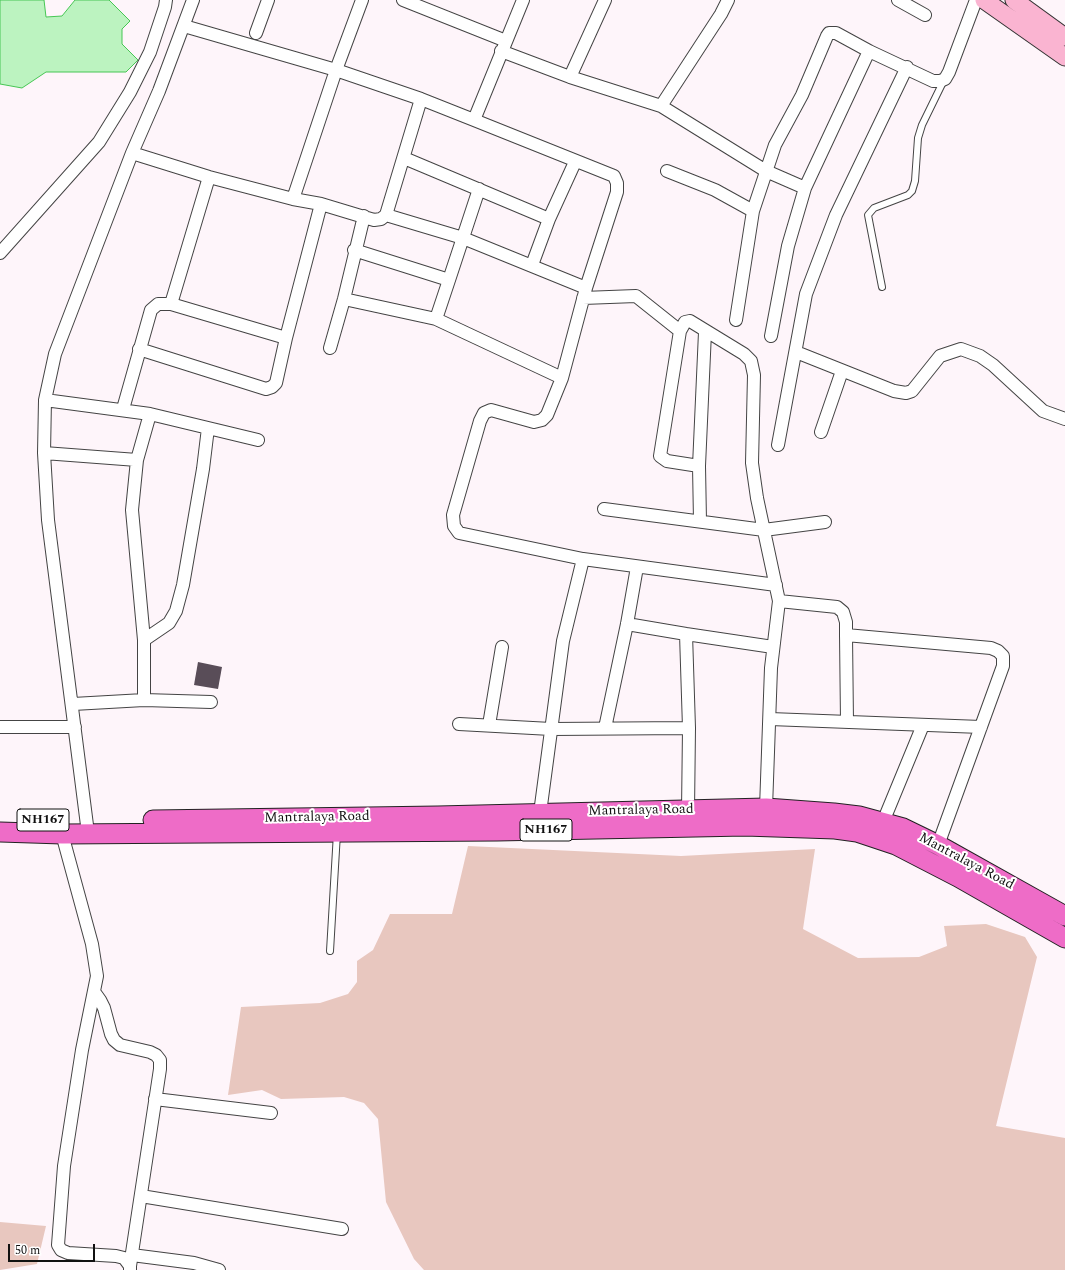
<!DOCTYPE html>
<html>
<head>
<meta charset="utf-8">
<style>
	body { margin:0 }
	#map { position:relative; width:1065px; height:1270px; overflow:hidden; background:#fef5fa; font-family:Spectral,serif }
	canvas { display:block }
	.scale { position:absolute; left:8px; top:1244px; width:87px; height:18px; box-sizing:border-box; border:2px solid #111; border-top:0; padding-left:5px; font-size:12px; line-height:14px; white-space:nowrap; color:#111; -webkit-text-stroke:3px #fff; paint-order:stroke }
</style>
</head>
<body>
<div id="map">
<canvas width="1065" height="1270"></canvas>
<div class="scale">50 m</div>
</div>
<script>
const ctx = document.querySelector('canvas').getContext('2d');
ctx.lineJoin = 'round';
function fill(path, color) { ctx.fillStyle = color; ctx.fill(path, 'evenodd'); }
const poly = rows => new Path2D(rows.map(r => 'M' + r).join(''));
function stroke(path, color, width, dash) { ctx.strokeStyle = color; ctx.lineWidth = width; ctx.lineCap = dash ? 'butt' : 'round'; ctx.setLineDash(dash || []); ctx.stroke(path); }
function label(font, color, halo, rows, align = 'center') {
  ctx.font = font + ' Spectral,serif'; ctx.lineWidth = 4; ctx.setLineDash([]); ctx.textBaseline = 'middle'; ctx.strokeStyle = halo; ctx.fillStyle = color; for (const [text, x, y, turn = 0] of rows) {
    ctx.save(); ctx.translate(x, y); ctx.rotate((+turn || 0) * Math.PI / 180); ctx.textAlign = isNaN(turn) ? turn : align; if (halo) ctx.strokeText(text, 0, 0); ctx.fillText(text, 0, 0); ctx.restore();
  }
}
fill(poly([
	[468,846,681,856,815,849,803,929,858,958,919,957,947,946,944,926,986,924,1025,937,1037,957,996,1126,1065,1138,1065,1270,424,1270,414,1259,386,1202,378,1119,364,1103,344,1097,281,1099,262,1090,228,1095,241,1007,320,1003,348,994,357,982,357,961,373,950,390,914,452,914],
	[0,1222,46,1226,37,1264,0,1270]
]), '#e8c7bf');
const water = poly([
	[0,0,44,0,46,17,62,16,75,0,109,0,130,21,122,29,122,44,138,60,126,72,46,72,22,88,0,84,0,0]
]);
fill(water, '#bcf3c0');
stroke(water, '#47c654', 1);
fill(poly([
	[198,662,222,667,218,689,194,685]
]), '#594d58');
const service = poly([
	[882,287,868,215,874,208,908,195,912,191,915,181,918,138,922,125,944,80],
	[330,951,337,833]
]);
const minor = poly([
	[403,0,506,41],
	[898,0,925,15],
	[184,26,336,70,421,99,474,120,523,0],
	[256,33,268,0],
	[501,51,570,77,661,106,721,14,728,0],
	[570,77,605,0],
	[661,106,766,171,805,188],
	[474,120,614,176,617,183,617,192,586,288],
	[132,153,209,177,293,199,321,204,374,220,381,219,386,215,421,99],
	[404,158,549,219],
	[667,171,715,190,753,211],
	[293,199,336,70,362,0],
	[386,215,463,238,586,288,562,378,547,415,542,420,534,422,491,410,484,413,480,421,453,515,454,526,459,533,583,559,776,585],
	[354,250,449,280,479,189],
	[0,253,99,142,130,92,150,52,165,7,166,0],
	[532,265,549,219,575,162],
	[583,298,636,296,680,331],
	[344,299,436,319,562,378],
	[171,304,209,177],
	[436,319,449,280],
	[736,320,753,211,775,145,802,95,827,36,829,33,836,33,869,51],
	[705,332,699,466,667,461,660,456,680,331,685,322,690,321,744,354,751,361,754,375,752,463,757,498,779,601,771,668,766,808],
	[771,336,788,246,805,188,869,51,933,81,940,81,945,79,949,72,976,0],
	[330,348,344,299,364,216],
	[139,349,266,389,272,387,276,383,286,338,321,204],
	[796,352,894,391,906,393,912,391,940,356,961,349,980,356,993,365,1043,411,1065,419],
	[45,400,150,414,258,440],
	[123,409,151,310,158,304,171,304,286,338],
	[821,432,842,371],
	[778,445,806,294,836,215,907,67],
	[44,453,137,460],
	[699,466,700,521],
	[604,509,764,530,825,522],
	[779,601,837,607,843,612,846,622,846,635],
	[627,624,686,634],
	[144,640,169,623,176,611,183,585,203,469,208,428],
	[144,700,144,640,132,510,137,460,150,414],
	[73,704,144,700,211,702],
	[770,719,981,727],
	[847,722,846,635,991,648,998,651,1003,656,1003,666,938,845],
	[459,724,551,729,689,728],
	[489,725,502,647],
	[0,727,75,727],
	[605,728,627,624,637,567],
	[688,811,689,728,686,634,773,647],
	[540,813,563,641,583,559],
	[883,822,923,725],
	[88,833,48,520,44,453,45,400,55,354,132,153,159,91,193,0],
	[62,834,92,944,97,976,82,1050,64,1166,58,1245,61,1250,68,1253,116,1256,124,1258,130,1266,130,1270],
	[95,993,100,1000,104,1008,111,1034,114,1040,120,1045,150,1052,156,1055,160,1060,160,1069,130,1266],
	[155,1099,271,1113],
	[141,1196,342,1229],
	[132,1255,194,1263,219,1270]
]);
const secondary = poly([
	[984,0,1065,57],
	[1014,0,1065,37]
]);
const trunk = poly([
	[153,820,438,816,766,808,834,813,859,816,903,828,938,845,1065,916],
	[0,832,62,834,497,831,745,826,835,829,857,832,896,845,958,877,1065,938]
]);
stroke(service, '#444', 8);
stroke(minor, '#444', 14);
stroke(secondary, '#333', 19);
stroke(trunk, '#222', 21);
stroke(service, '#fff', 6);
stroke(minor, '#fff', 12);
stroke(secondary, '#fab4d1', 17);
stroke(trunk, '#ee6cc7', 19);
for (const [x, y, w] of [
	[43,820,52],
	[546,830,52]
]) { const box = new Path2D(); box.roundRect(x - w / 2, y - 11, w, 22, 3); ctx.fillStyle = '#fff'; ctx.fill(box); stroke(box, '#111', 1); }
label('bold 13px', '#111', null, [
	["NH167",43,820],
	["NH167",546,830]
]);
label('14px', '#111', '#fff', [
	["Mantralaya Road",641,811,-1],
	["Mantralaya Road",317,818,-1],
	["Mantralaya Road",966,862,28]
]);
</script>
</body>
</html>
